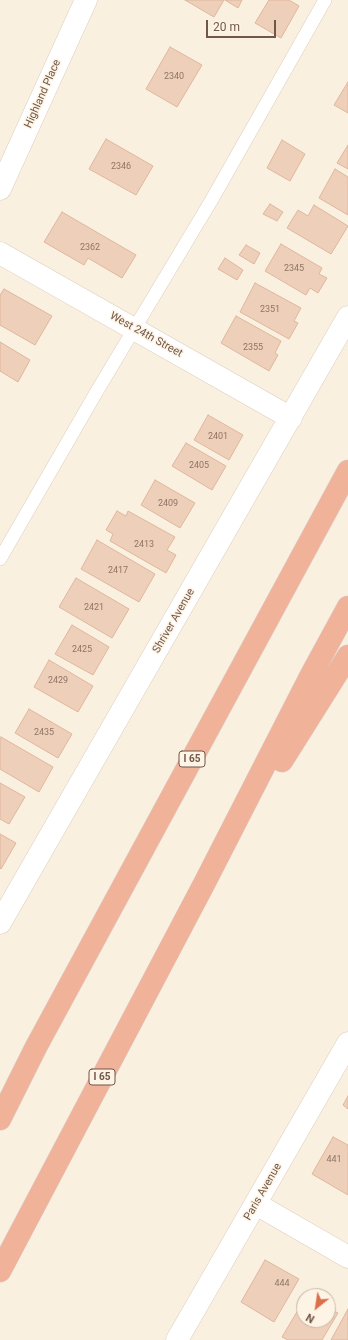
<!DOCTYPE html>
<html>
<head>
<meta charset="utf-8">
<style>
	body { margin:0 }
	#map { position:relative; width:348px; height:1340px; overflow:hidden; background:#faf0e0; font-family:Roboto,sans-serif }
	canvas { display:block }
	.north { position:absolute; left:296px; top:1288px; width:40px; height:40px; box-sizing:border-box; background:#fef4e5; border:1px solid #c5b5a7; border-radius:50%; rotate:210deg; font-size:11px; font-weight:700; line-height:16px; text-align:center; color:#6f5749 }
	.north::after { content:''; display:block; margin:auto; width:14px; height:18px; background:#dd6e4c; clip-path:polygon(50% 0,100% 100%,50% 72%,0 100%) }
	.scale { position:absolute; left:206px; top:20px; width:70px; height:18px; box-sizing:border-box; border:2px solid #6f5749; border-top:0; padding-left:5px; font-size:12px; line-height:14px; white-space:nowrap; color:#6f5749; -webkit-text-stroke:3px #fef4e5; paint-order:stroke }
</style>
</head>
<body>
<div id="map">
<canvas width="348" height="1340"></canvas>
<div class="north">N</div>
<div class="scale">20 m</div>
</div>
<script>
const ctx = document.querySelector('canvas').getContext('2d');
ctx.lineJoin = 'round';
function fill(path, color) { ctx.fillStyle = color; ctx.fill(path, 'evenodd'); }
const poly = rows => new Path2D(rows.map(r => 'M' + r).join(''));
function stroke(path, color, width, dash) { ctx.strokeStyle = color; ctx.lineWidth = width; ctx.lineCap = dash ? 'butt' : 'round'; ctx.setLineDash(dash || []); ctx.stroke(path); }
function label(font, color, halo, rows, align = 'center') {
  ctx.font = font + ' Roboto,sans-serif'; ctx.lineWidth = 3; ctx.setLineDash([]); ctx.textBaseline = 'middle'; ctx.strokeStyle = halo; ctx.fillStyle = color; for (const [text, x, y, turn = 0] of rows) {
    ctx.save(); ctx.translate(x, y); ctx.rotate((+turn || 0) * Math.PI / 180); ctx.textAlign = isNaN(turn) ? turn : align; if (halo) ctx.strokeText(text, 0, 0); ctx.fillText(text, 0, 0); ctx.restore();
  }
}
const building = poly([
	[185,0,224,0,214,17,185,0],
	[225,0,242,0,238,8,225,0],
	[269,0,289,0,299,6,281,38,255,23,269,0],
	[170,47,202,65,177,107,146,89,170,47],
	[348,82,348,113,334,105,348,82],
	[106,139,153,166,136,195,89,169,106,139],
	[282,140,305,154,290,181,267,168,282,140],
	[348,145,348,169,337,163,348,145],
	[335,169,348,177,348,215,319,198,335,169],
	[270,204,283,212,277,221,263,214,270,204],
	[314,205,348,226,331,254,287,228,298,210,308,216,314,205],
	[62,212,136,255,122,278,88,258,84,265,44,242,62,212],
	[281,244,322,268,319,274,327,278,318,293,310,288,306,295,265,271,281,244],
	[246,245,260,253,254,264,239,255,246,245],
	[225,258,243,270,237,280,218,269,225,258],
	[255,283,301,308,294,321,298,323,289,339,240,312,255,283],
	[4,289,52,316,35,345,0,325,0,295,4,289],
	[236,316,281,341,275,353,278,355,269,371,221,343,236,316],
	[0,342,30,360,18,382,0,371,0,342],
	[208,415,243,435,229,460,194,440,208,415],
	[186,443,226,466,212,490,172,466,186,443],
	[155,480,195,503,180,528,141,505,155,480],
	[117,511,126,516,128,511,175,537,167,550,176,555,166,573,110,541,113,534,106,530,117,511],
	[97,540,155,574,139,602,81,569,97,540],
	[76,578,129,609,112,638,59,607,76,578],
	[72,625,109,647,93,675,55,654,72,625],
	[49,660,93,686,78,712,34,687,49,660],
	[29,709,72,734,58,758,15,733,29,709],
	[1,737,53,767,39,792,0,769,0,739,1,737],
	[0,783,25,797,9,824,0,819,0,783],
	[0,834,16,843,1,869,0,868,0,834],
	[348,1096,348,1109,343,1105,348,1096],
	[333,1137,348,1145,348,1195,312,1174,333,1137],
	[265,1260,299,1279,274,1322,241,1302,265,1260],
	[304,1300,304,1320,328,1320,328,1308,338,1313,322,1340,288,1340,282,1337,304,1300],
	[348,1309,348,1340,331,1340,348,1309]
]);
fill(building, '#eecfba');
stroke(building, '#dfb69b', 1);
const service = poly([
	[0,559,97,391,211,201,325,0]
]);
const minor = poly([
	[0,253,291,418],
	[0,923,348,317],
	[256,1204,348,1257],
	[177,1340,348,1043]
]);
const tertiary = poly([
	[0,189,86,0]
]);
const motorway = poly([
	[282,761,348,656],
	[0,1119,36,1047,348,471],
	[0,1271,204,884,311,675,348,607]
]);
stroke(service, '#ddcdbd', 14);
stroke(minor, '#ddcdbd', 23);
stroke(tertiary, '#ddcdbd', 23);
stroke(motorway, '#dad3d0', 23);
stroke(service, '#fff', 13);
stroke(minor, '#fff', 22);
stroke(tertiary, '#fff', 22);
stroke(motorway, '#f1b29a', 22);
label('9px', '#8f7565', null, [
	["2340",174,77],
	["2346",121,167],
	["2362",90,248],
	["2345",294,269],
	["2351",270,310],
	["2355",253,348],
	["2401",218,437],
	["2405",199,466],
	["2409",168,504],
	["2413",144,545],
	["2417",118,571],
	["2421",94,608],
	["2425",82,650],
	["2429",58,681],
	["2435",44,733],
	["441",334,1160],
	["444",282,1284]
]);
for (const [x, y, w] of [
	[192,759,26],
	[102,1077,26]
]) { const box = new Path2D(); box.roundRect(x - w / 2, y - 8, w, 16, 3); ctx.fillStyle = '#fef4e5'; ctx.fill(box); stroke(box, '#6f5749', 1); }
label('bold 10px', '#6f5749', null, [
	["I 65",192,759],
	["I 65",102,1077]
]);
label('11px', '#6f5749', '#fef4e5', [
	["Highland Place",43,94,-66],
	["West 24th Street",146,335,29],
	["Shriver Avenue",174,621,-60],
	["Paris Avenue",263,1192,-60]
]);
</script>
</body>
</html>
